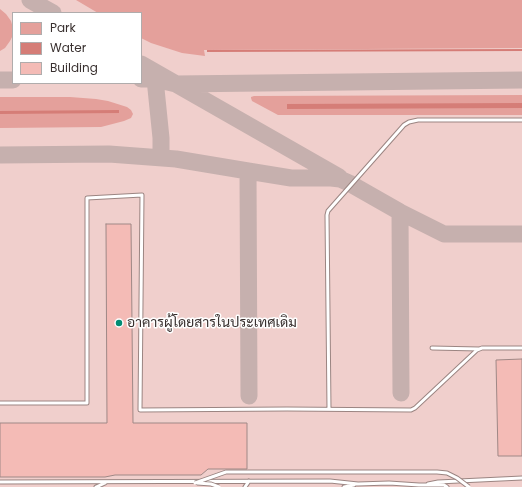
<!DOCTYPE html>
<html>
<head>
<meta charset="utf-8">
<style>
	body { margin:0 }
	#map { position:relative; width:522px; height:487px; overflow:hidden; background:#f7dedb; font-family:Poppins,sans-serif }
	canvas { display:block }
	.legend { position:absolute; left:12px; top:12px; width:130px; height:72px; box-sizing:border-box; background:#fff; border:1px solid #b0acac; margin:0; padding:5px 7px; list-style:none; font-size:12px; color:#39302f }
	.legend li { display:flex; align-items:center; gap:8px; height:20px }
	.legend b { width:20px; border:1px solid #b0acac }
</style>
</head>
<body>
<div id="map">
<canvas width="522" height="487"></canvas>
<ul class="legend">
<li><b style="height:11px;background:#e4a09b"></b>Park</li>
<li><b style="height:11px;background:#d57d77"></b>Water</li>
<li><b style="height:11px;background:#f4bbb6"></b>Building</li>
</ul>
</div>
<script>
const ctx = document.querySelector('canvas').getContext('2d');
ctx.lineJoin = 'round';
function fill(path, color) { ctx.fillStyle = color; ctx.fill(path, 'evenodd'); }
const poly = rows => new Path2D(rows.map(r => 'M' + r).join(''));
function stroke(path, color, width, dash) { ctx.strokeStyle = color; ctx.lineWidth = width; ctx.lineCap = dash ? 'butt' : 'round'; ctx.setLineDash(dash || []); ctx.stroke(path); }
function label(font, color, halo, rows, align = 'center') {
  ctx.font = font + ' Poppins,Sarabun,sans-serif'; ctx.lineWidth = 3; ctx.setLineDash([]); ctx.textBaseline = 'middle'; ctx.strokeStyle = halo; ctx.fillStyle = color; for (const [text, x, y, turn = 0] of rows) {
    ctx.save(); ctx.translate(x, y); ctx.rotate((+turn || 0) * Math.PI / 180); ctx.textAlign = isNaN(turn) ? turn : align; if (halo) ctx.strokeText(text, 0, 0); ctx.fillText(text, 0, 0); ctx.restore();
  }
}
fill(poly([
	[0,0,522,0,522,487,0,487],
	[13,13,141,13,141,83,13,83]
]), '#f0cfcc');
fill(poly([
	[76,0,522,0,522,48,204,50,205,56,182,53,151,43,141,38,141,13,98,13],
	[0,9,6,14,11,21,13,28,13,35,10,41,5,48,0,51],
	[522,95,522,115,278,115,252,101,251,98,251,97,254,96],
	[0,97,70,97,96,99,108,101,127,107,131,110,133,114,131,118,124,121,101,127,0,128]
]), '#e4a09b');
fill(poly([
	[522,49,522,51,207,52,207,50],
	[522,103,522,108,287,109,287,104],
	[119,110,119,113,0,114,0,111]
]), '#d57d77');
stroke(poly([
	[30,0,53,13],
	[141,64,339,177],
	[141,79,155,79,176,84,522,80],
	[155,79,161,138,161,158],
	[0,80,13,80],
	[0,155,109,154,176,159,248,171,291,178,331,178,340,179,349,183,400,212,444,234,522,234],
	[248,171,249,396],
	[400,212,401,393]
]), '#c6b0ae', 17);
const building = poly([
	[106,224,131,224,133,423,247,423,247,469,208,469,201,475,115,475,105,477,0,477,0,423,107,423,106,224],
	[522,359,522,456,498,456,496,360,522,359]
]);
fill(building, '#f4bbb6');
stroke(building, '#9f8886', 1);
const service = poly([
	[432,348,479,349],
	[0,403,87,403,87,198,142,195,140,410,287,409,411,410,415,408,477,350,482,348,522,348],
	[329,409,327,215,328,211,404,125,409,122,418,120,522,120],
	[0,482,330,481,358,484,389,483,419,485,444,485,447,487],
	[428,484,438,482,522,478],
	[96,487,105,483],
	[245,487,249,481],
	[344,487,354,485]
]);
stroke(service, '#9b8582', 5);
stroke(service, '#fff', 3);
const serviceBridge = poly([
	[195,483,226,472,437,472,447,473,457,478,469,487],
	[197,483,211,484,219,487]
]);
stroke(serviceBridge, '#9b8582', 5, []);
stroke(serviceBridge, '#fff', 3);
for (const [x, y, r, color] of [
	[119,323,4,"#038c74"]
]) { const dot = new Path2D(); dot.arc(x, y, r, 0, 2 * Math.PI); ctx.fillStyle = color; ctx.fill(dot); stroke(dot, '#fff', 1.5); }
label('14px', '#39302f', '#fff', [
	["อาคารผู้โดยสารในประเทศเดิม",127,323]
], 'left');
</script>
</body>
</html>
